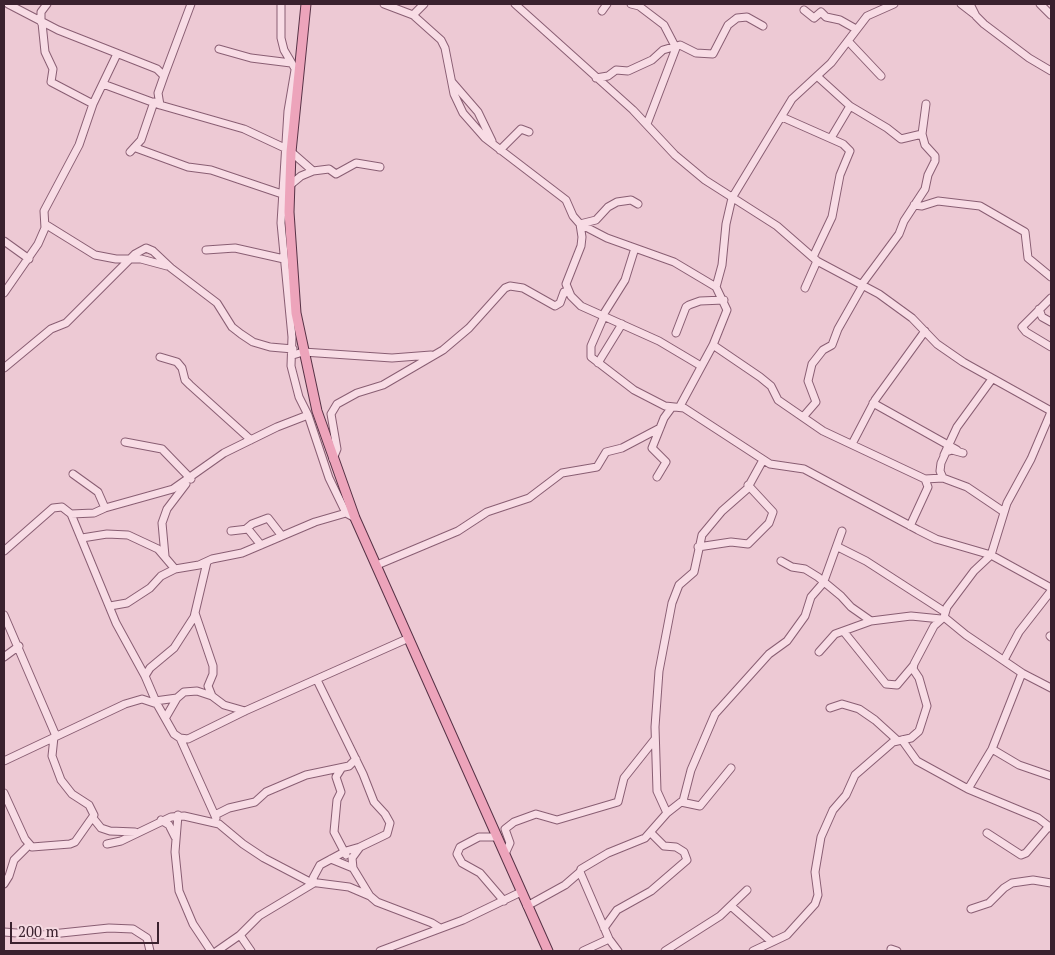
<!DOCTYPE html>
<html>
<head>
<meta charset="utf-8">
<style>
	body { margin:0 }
	#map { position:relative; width:1055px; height:955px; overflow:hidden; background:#edc9d4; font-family:"PT Serif",serif }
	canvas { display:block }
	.frame { position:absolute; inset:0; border:5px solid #3a212e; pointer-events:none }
	.scale { position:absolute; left:10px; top:922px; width:149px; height:22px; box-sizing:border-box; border:2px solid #3a212e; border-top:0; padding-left:6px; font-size:15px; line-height:18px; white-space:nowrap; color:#3a212e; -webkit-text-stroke:4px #f5d9e1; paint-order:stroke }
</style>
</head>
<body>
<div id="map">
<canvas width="1055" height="955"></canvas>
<div class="frame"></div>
<div class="scale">200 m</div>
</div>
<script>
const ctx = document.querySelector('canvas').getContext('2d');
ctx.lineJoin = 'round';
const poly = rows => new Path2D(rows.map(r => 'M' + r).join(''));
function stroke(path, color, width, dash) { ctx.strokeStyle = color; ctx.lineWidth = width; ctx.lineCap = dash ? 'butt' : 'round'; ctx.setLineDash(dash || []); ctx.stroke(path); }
const minor = poly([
	[8,4,58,30,157,69,164,76,158,93,160,105,244,129,289,150,313,171],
	[281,4,281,38,284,50,297,72],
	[384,4,413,15,441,40,445,48,454,94,463,113,485,138,566,200,573,216,580,224,582,237,581,246,566,284,571,296,581,306,659,341,701,366],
	[515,4,633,110,675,155,705,180,777,226,817,261,879,294,912,318,937,344,963,362,1051,411],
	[631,4,639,6,664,25,676,48,647,124],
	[961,4,974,14],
	[970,4,976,16,984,24,1029,58,1051,71],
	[1040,4,1051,15],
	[804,10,814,18,821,12,826,17,840,20,856,29],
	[602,11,607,4],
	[413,15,424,4],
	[41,22,41,12,47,4],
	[42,23,45,52,53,69,51,82,93,104],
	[848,41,881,76],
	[219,49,251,58,291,63],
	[295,70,288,111,281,223,292,337,291,366,299,397,308,415,329,478,346,513,355,518],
	[164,76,191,4],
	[818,77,850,106,831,138],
	[596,78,608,76,616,70,628,71,652,60,663,50,680,45,696,53,713,54,728,25,737,18,747,17,763,26],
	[452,82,478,112,492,141],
	[103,84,160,105],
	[850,106,887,128,901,139,922,134],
	[782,117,843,144,850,151,840,175,832,217,813,257],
	[136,148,188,167,211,170,282,194],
	[500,150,521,129,529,132],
	[130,152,141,140,154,102],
	[289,186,301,176,313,171,329,169,336,174,356,163,380,167],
	[638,204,631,200,617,202,608,207,596,220,580,224,607,238,674,262,716,287],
	[914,205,922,206,938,201,980,206,1025,232,1028,258,1051,277],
	[45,224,95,255,116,259,141,259,167,266],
	[4,241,29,259],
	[206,250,235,248,284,259],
	[862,284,899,234,904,221,925,189,928,175,935,161,935,156,925,145,922,134,926,104],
	[805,288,817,261],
	[4,293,38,244,45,228,44,211,79,145,93,104,117,54],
	[1051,298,1022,327,1026,332,1051,347],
	[1039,309,1042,317,1051,322],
	[603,315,625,280,635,248],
	[604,316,591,346,591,357,634,390,665,406,684,408,770,464,804,469,918,530,936,539,991,555,1051,588],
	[676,333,686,307,689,305,700,301,724,300],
	[713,345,760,377,771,386,778,400,823,431,925,479,943,478,967,487,1004,512],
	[293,355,303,352,392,358,431,355],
	[160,357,177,362,182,368,185,380,190,385,251,440],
	[598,363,622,324],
	[4,368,51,329,66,323,135,254,146,248,153,251,171,268,217,303,232,327,241,334,253,342,270,347,293,349],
	[873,403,957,450],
	[680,406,713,345,727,310,716,287,722,265,726,224,732,198,792,99,831,63,867,16,894,4],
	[803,417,816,402,808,381,812,364,823,350,832,345,838,329,863,285],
	[125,442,162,449,191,479],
	[852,444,875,400,925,331],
	[944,455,957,427,992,379],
	[333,459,337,449,331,414,337,404,357,393,383,385,443,350,469,328,505,288,510,286,523,288,555,306,560,303,564,292,569,293],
	[73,474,98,492,105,508],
	[657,477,666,462,652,448,664,418,672,407],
	[943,478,940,471,941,463,946,452,952,450,963,453],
	[71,514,116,623,145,676,157,704],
	[910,526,928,487,925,479],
	[246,529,252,524,268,518,282,536],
	[231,531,248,529,261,545],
	[82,538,107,534,128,535,158,549,175,569],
	[698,547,731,542,748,544,769,523,773,512,748,485],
	[838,547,866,561,945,612],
	[4,551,53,508,62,507,71,514,94,513,105,508,173,489,224,453,277,427,308,415],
	[165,556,162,523,167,509,186,484],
	[781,561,792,567,805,569,818,577,841,596,851,607,871,621,911,616,941,619],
	[377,565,458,531,487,512,529,498,562,473,597,467,606,452,622,448,660,428],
	[824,581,842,531],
	[110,606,127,603,150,588,161,576,175,569,199,565,212,559,242,553,315,522,346,513],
	[195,613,213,666,213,674,208,686,212,696,224,705,245,711],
	[4,615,56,736],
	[944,617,966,635,1022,673,1051,688],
	[844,632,886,684,897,685,913,666],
	[1050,636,1051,637],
	[819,652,835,634,871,621],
	[4,657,19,646],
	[1004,660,1019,632,1051,591],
	[145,676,150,668,174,648,194,617,207,562],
	[317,680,363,774,374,802,385,814,390,823,387,834,360,847,352,858,353,868,370,896],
	[155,701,177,698],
	[830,708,842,704,859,709,875,720,897,740],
	[166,717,177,698,184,692,197,691,212,696],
	[180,738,216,818],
	[902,740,917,761,968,789,1038,818,1051,828],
	[992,749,1019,765,1051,776],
	[4,761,125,704,142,699,157,704,174,734,180,738,188,739,245,711,409,638],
	[341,769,336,777,341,792,337,800,334,832,346,855],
	[968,789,992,749,1022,673],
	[4,793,25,839,32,847,70,844,75,842,94,815,89,805,72,794,61,780,52,756,54,737],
	[683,801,691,770,715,714,769,654,787,641,805,616,811,597,824,582],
	[667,813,657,791,655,727,659,671,672,603,679,585,694,572,702,535,722,511,747,489,763,460],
	[178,815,175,852,179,891,193,924,211,951],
	[215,815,229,808,255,802,266,792,306,775,349,766,356,759],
	[93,818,101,828,110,831,135,832],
	[161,820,169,825,175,837],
	[987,833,1021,855,1026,853,1049,826],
	[497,837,479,837,460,847,457,854,462,863,480,873,504,901],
	[107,844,121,841,171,817,184,816,219,824,243,844,264,858,310,882,349,887,370,896,377,902,432,923,440,928],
	[505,854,510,843,505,829,514,822,536,814,557,820,618,802,624,778,655,739],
	[331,859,353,868],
	[4,884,9,876,14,860,29,845],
	[527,906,565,885,580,872],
	[731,906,772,942],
	[971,909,989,903,1004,888,1012,883,1033,880,1051,883],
	[604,928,617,910,651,891,687,860,684,852,676,847,664,846,651,833],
	[4,932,42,935,109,928,133,929,147,938,150,951],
	[240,935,251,951],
	[891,949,897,951],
	[217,951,240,935,259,916,314,883,313,878,320,865,346,851,360,847],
	[380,951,463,920,521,892],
	[583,951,609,939],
	[618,951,609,939,580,872,581,869,608,853,645,838,667,813,681,802,700,806,731,768],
	[665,951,720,916,747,890],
	[753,951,787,935,815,904,818,895,815,872,821,837,833,810,846,795,855,775,893,742,911,738,919,731,927,706,919,678,913,669,914,664,934,626,944,617,947,607,974,571,991,555,1007,503,1031,459,1051,412]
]);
const major = poly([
	[306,4,291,152,289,212,296,313,317,411,355,518,548,951]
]);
stroke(minor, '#895e73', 9);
stroke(major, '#573246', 11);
stroke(minor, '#f8dce5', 7);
stroke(major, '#eda4bb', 9);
</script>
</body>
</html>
